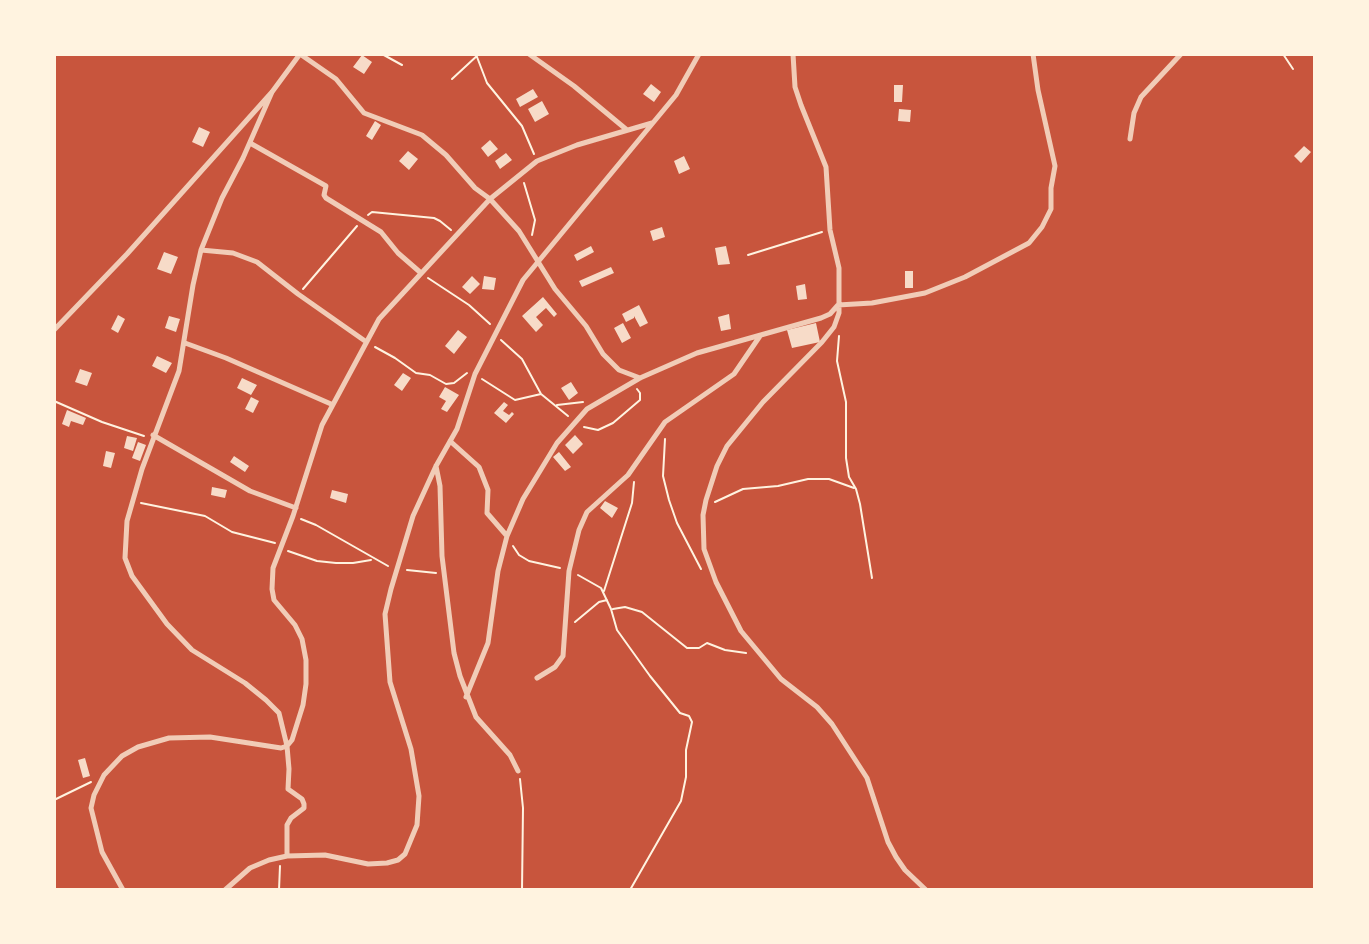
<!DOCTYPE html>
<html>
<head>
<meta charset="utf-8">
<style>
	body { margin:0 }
	#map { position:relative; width:1369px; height:944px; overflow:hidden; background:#c8553d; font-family:Barlow,sans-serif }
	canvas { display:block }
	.frame { position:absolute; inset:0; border:56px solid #fff3e0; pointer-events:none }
</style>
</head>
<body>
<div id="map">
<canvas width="1369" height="944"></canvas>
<div class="frame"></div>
</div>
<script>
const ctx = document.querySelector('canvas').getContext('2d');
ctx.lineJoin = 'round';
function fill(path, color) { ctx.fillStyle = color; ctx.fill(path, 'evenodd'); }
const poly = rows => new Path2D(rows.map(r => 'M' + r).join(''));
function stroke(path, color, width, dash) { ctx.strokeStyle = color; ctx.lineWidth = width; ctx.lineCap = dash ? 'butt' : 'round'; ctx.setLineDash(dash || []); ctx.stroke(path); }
fill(poly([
	[362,55,372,62,364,74,353,67],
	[651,84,661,92,654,102,643,94],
	[894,85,903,85,902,102,894,102],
	[533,89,538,97,520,107,516,99],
	[542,101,549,114,535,122,528,109],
	[899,109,911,110,910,122,898,121],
	[375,121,381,125,372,140,366,136],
	[199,127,210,132,203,147,192,142],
	[490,140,498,149,488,157,481,148],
	[1304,146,1311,152,1301,163,1294,156],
	[408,151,418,159,409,170,399,161],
	[506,153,512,160,500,169,495,161],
	[684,156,690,169,679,174,674,161],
	[662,227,665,237,653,241,650,231],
	[591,246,594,252,577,261,574,255],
	[726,246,730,264,718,265,715,248],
	[164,252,178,257,171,274,157,269],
	[611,267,614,273,582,287,579,281],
	[905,271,913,271,913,288,905,288],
	[472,276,480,284,470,294,462,287],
	[484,276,496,278,494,290,482,289],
	[805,284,807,299,798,300,796,286],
	[543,297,557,314,554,317,546,308,536,317,543,325,536,332,522,316],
	[639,305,648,323,640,327,634,316,634,318,626,322,622,314],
	[729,314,731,329,721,331,718,317],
	[118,315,125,319,118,333,111,329],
	[169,316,180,319,176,332,165,328],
	[623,323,631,338,622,343,614,328],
	[816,323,820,342,792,348,787,330],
	[458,330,467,337,454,354,445,346],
	[157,356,172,363,166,373,152,366],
	[80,369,92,373,87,386,75,382],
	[403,373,411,378,402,391,394,385],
	[242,378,257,385,251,395,237,388],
	[571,382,578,393,569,400,561,388],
	[445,387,459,395,447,412,441,409,446,401,439,397],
	[251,397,259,401,253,413,245,409],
	[504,402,508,405,503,411,509,415,512,412,514,414,506,423,494,413],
	[67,410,86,418,83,425,71,421,69,427,62,424],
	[575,435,583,444,573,454,565,445],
	[127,436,137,438,133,451,124,448],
	[138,442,146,445,140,461,132,458],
	[106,451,115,453,111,468,103,466],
	[559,452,571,467,565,471,553,457],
	[234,456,249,466,245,472,230,462],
	[212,487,227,490,225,498,211,495],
	[332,490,348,494,346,503,330,498],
	[605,501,618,508,612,518,600,508],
	[85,758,90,776,83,778,78,760]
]), '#f7dbc8');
stroke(poly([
	[382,54,402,65],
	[1283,54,1293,69],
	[477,57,487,83,522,126,534,154],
	[452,79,479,54],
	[524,183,535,220,532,235],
	[368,215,372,212,434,218,440,221,451,230],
	[748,255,822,232],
	[428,278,469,305,490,324],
	[303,289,357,226],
	[839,336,837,361,846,402,846,458,849,477,856,489,860,504,872,578],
	[501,340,522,359,541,394,568,416],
	[375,347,395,358,416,373,430,375,446,384,454,383,467,373],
	[482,379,515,400,541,394],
	[54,401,102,422,144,436],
	[557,405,583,402],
	[584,427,598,430,613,423,640,400,640,393,637,389],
	[665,439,663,476,669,500,677,523,701,569],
	[715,502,743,489,778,486,808,479,829,479,854,488],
	[141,503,205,516,232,532,275,543],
	[301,519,316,525,388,566],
	[513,546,519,555,529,561,560,568],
	[288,551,317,561,336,563,353,563,371,560],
	[407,570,436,573],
	[578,575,601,588,611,609,617,630,650,676,680,713,689,716,692,722,686,750,686,777,681,801,630,890],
	[604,591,632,503,634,482],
	[613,609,625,607,642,612,687,648,699,648,707,643,725,650,746,653],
	[575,622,599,602,607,600],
	[520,779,523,808,522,890],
	[54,800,91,782],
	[279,890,280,866]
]), '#fff3e0', 2);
stroke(poly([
	[300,54,336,79,364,113,422,135,446,155,475,188,490,199,519,231,555,289,586,326,603,354,619,370,640,378],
	[529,54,574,86,627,130],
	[793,54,795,87,801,105,826,167,830,230,839,268,839,313,834,327,822,342,763,402,727,446,717,466,706,500,703,515,704,549,716,582,741,631,781,679,817,707,832,724,867,778,888,842,896,857,905,870,926,890],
	[272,92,243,158,222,198,201,250,193,285,179,371,142,469,127,521,125,558,132,576,167,624,192,650,245,683,266,700,279,713,287,746,289,769,288,789,302,799,304,804,304,808,291,818,287,825,287,856],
	[1130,139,1134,113,1141,97,1181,54],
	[250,143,326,186,324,195,326,198,381,232,398,253,421,273],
	[201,250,233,253,257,262,298,294,365,341],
	[54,330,127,254,272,92,300,54],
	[185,343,226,358,331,404],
	[153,435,250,491,296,508],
	[450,441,479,467,488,490,487,513,507,536],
	[436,466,440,486,442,556,454,653,460,676,476,717,510,755,518,771],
	[537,678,555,667,563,656,569,571,579,530,587,512,628,475,665,422,734,374,760,336],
	[466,697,488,643,498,571,507,536,523,499,557,443,587,409,640,378,697,353,821,318,830,314,838,305,872,303,925,293,965,277,1029,243,1042,227,1051,209,1051,188,1055,166,1038,90,1033,54],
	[123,890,102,852,91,808,94,795,104,775,122,756,138,747,169,738,210,737,281,748,287,746,292,740,303,705,306,684,306,660,302,639,295,625,274,600,272,589,273,568,293,516,322,425,379,319,490,199,537,161,577,145,652,123],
	[225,890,250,868,269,860,287,856,325,855,368,864,387,863,398,860,405,854,417,825,419,796,411,749,390,682,385,614,391,589,413,516,436,466,457,429,475,374,523,280,676,95,699,54]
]), '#f1ccb7', 5);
</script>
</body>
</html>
